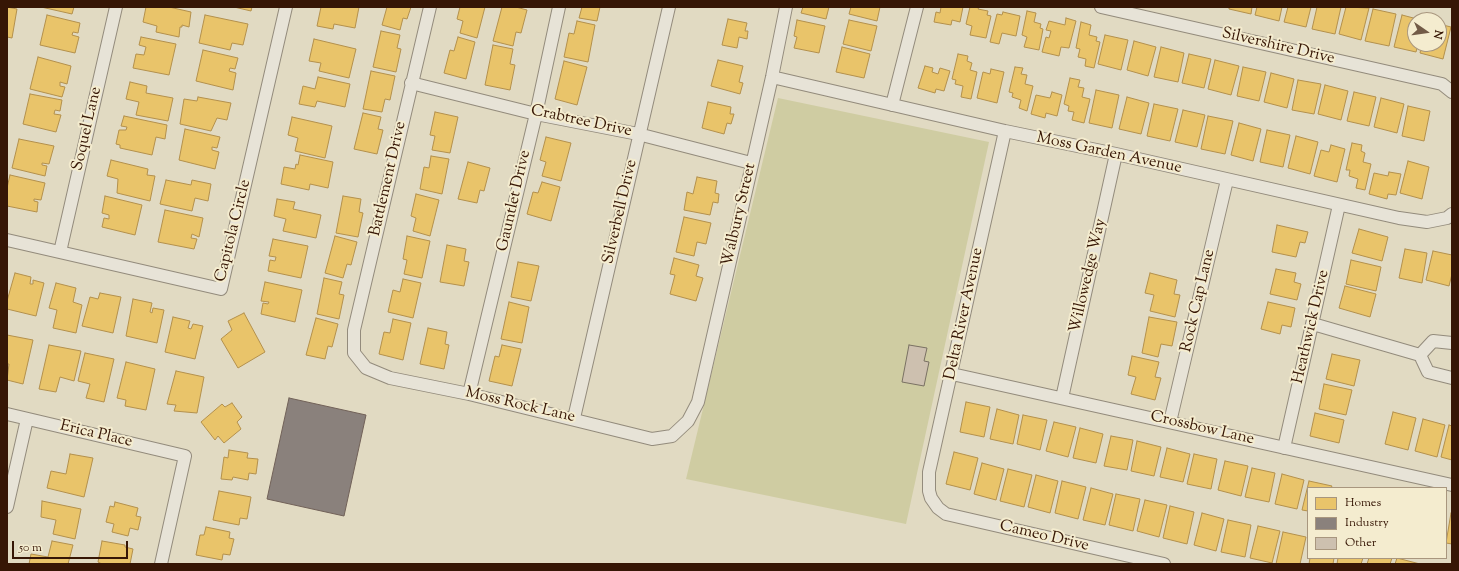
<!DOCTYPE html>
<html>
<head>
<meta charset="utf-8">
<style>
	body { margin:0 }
	#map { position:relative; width:1459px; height:571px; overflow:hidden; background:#e1dac2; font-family:"Sorts Mill Goudy",serif }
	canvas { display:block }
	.frame { position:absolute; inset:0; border:8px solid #361605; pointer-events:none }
	.legend { position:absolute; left:1307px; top:487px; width:140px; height:72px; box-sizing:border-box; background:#f4eccf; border:1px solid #a8967e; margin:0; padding:5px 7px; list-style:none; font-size:12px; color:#361605 }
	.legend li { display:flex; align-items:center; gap:8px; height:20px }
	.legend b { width:20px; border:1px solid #a8967e }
	.north { position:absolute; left:1407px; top:12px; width:40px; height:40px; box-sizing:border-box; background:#f4eccf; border:1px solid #a8967e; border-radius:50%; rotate:103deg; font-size:11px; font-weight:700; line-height:16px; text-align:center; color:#361605 }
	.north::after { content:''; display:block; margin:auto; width:14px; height:18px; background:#725b47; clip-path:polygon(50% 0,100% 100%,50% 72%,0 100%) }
	.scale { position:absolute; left:12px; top:541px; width:116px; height:18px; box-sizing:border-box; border:2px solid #361605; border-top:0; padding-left:5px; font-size:12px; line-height:14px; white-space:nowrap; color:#361605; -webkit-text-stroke:3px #f4eccf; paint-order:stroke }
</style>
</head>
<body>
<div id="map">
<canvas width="1459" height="571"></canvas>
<div class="frame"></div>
<ul class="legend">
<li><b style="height:11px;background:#e9c46a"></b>Homes</li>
<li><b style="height:11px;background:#8a817c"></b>Industry</li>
<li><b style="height:11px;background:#cdc0af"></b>Other</li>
</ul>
<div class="north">N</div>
<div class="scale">50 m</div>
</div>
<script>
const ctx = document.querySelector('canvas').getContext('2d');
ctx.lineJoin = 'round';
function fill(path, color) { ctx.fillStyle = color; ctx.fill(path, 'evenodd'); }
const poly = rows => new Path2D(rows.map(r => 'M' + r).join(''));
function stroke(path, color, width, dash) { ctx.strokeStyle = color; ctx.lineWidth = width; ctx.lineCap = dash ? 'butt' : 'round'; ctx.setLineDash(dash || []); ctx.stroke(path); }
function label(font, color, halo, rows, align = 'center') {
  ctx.font = font + ' "Sorts Mill Goudy",serif'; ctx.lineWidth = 4; ctx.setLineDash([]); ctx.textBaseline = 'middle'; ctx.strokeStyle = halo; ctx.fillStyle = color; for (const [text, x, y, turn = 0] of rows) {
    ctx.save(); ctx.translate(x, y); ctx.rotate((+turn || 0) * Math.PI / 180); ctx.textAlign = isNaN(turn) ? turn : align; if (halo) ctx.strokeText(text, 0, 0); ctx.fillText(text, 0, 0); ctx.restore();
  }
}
fill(poly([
	[778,98,989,142,906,524,686,479]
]), '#cfcca2');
const homes = poly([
	[7,7,17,9,12,38,7,37,7,7],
	[41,7,74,7,72,14,41,7],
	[146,7,169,7,191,12,189,27,182,25,182,27,180,27,179,37,156,32,157,26,143,22,146,7],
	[234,7,252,7,251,11,234,7],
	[321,7,359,7,355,28,334,24,333,29,317,26,321,7],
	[387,7,411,7,407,19,403,18,400,30,382,25,387,7],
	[460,7,485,7,477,38,460,33,463,21,457,19,460,7],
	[502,7,516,7,527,10,521,33,516,32,513,46,493,41,502,7],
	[582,7,600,7,597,21,579,18,582,7],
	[803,7,829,7,826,19,801,13,803,7],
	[851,7,880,7,877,21,849,14,851,7],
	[941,7,963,7,960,22,952,20,951,25,934,22,936,12,940,13,941,7],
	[970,7,979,7,978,9,988,11,987,15,991,16,986,38,970,35,972,26,966,24,970,7],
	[1229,7,1252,7,1251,14,1229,9,1229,7],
	[1257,7,1282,7,1279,21,1255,15,1257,7],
	[1288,7,1311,7,1306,27,1284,22,1288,7],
	[1317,7,1341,7,1335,34,1312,29,1317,7],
	[1346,7,1369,8,1361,40,1339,34,1346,7],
	[1373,9,1396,14,1389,46,1365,41,1373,9],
	[1027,11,1036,13,1034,22,1041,24,1040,28,1043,29,1039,50,1024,47,1027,37,1022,35,1027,11],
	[1003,12,1020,16,1016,36,1002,33,999,44,990,42,997,14,1002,15,1003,12],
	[47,15,80,23,78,33,73,32,72,35,79,37,75,53,40,45,47,15],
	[205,15,248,24,243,45,232,43,230,50,199,43,205,15],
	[1402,15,1421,20,1415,20,1415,44,1418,44,1416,52,1394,47,1402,15],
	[1066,18,1076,21,1069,48,1061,47,1059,56,1042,52,1046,37,1049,38,1051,31,1046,30,1049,21,1065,25,1066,18],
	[728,19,747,23,745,31,748,31,747,39,739,37,737,48,722,45,728,19],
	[797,20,825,26,819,53,794,48,797,37,794,36,797,20],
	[849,20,877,26,871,51,843,44,849,20],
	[577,21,595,25,588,62,564,57,569,33,574,34,577,21],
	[1081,22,1091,25,1089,35,1097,37,1096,41,1100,42,1094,68,1085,66,1086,59,1078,57,1080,49,1076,48,1081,22],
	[1439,24,1451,27,1443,59,1420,53,1422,44,1439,44,1439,24],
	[381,31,400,35,397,48,401,49,396,72,373,67,381,31],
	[1105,35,1128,40,1121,70,1098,64,1105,35],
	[141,37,176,44,169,75,133,68,136,54,144,55,146,47,139,45,141,37],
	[458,37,475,42,466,79,444,73,450,50,454,51,458,37],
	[314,39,356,49,349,78,319,71,321,63,309,61,314,39],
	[1134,41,1156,47,1148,76,1127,70,1134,41],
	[493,45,513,49,510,64,515,65,510,90,485,85,493,45],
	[842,47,870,54,864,78,836,72,842,47],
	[1161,47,1184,53,1178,82,1154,77,1161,47],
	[203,50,238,58,235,69,230,68,229,71,236,73,233,90,196,81,203,50],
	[958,54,968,56,967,61,972,63,970,70,977,72,971,99,961,97,963,86,955,84,956,80,952,79,958,54],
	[1189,54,1211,59,1204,88,1182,83,1189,54],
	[38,57,71,66,67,84,60,82,60,86,65,87,62,97,30,89,38,57],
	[718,60,743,66,739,82,743,83,740,94,711,86,718,60],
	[1215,60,1239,66,1231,95,1208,89,1215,60],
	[564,61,587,67,577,105,555,99,564,61],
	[925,66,933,68,932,72,938,74,940,68,950,71,944,91,936,89,935,93,918,88,925,66],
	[1015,67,1023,68,1021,74,1027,75,1025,84,1033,86,1027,111,1019,108,1021,100,1012,97,1013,93,1009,92,1015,67],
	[1243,67,1266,72,1259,101,1237,96,1243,67],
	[991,69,1004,72,997,103,977,98,983,72,990,74,991,69],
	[371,71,395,76,390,100,385,99,382,112,363,109,371,71],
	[1271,73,1294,79,1287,108,1264,102,1271,73],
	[318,77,350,84,345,107,317,101,315,107,299,104,303,86,315,89,318,77],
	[1070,78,1080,80,1078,87,1084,88,1082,97,1090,99,1084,123,1072,120,1074,112,1068,111,1069,106,1064,104,1070,78],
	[1298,80,1321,84,1314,114,1292,110,1298,80],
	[130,82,147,86,146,93,173,98,168,121,136,115,139,102,126,99,130,82],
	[1325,85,1348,91,1341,120,1318,114,1325,85],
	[1096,90,1119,95,1112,128,1089,123,1096,90],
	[1052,92,1062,95,1057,116,1046,113,1045,118,1031,114,1036,95,1050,98,1052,92],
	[1354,92,1376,97,1369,126,1347,121,1354,92],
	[30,94,62,100,60,111,55,110,54,114,61,115,56,132,23,124,30,94],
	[198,97,231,103,227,120,217,118,211,131,180,124,184,99,197,101,198,97],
	[1127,97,1149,103,1141,134,1119,129,1127,97],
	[1381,98,1404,104,1397,133,1374,127,1381,98],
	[708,102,731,107,730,114,734,114,731,124,727,123,724,134,702,128,708,102],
	[1154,104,1178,109,1170,141,1147,136,1154,104],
	[1408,106,1430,111,1424,141,1402,136,1408,106],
	[1183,110,1205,115,1197,147,1175,142,1183,110],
	[435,112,458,117,450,153,432,150,435,136,430,135,435,112],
	[363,113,381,117,378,129,383,130,377,154,354,149,363,113],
	[124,116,167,125,165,139,156,137,152,155,120,148,120,145,116,144,119,130,126,130,127,127,121,126,124,116],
	[1208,116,1233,121,1225,154,1201,149,1208,116],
	[292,117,332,126,325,158,295,151,298,138,288,135,292,117],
	[1239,123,1261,129,1253,161,1231,155,1239,123],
	[185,129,220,137,217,148,212,147,212,150,219,152,215,169,179,160,185,129],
	[1267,130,1290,135,1283,167,1260,162,1267,130],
	[1296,136,1318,142,1310,174,1288,168,1296,136],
	[546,137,571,143,561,181,542,176,546,162,540,160,546,137],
	[19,139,54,146,49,164,42,163,42,165,47,166,45,176,12,168,19,139],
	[1352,143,1362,145,1361,151,1365,153,1363,162,1371,164,1365,190,1356,188,1358,179,1349,176,1350,170,1346,170,1352,143],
	[1331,145,1345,149,1337,182,1314,176,1321,150,1329,152,1331,145],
	[300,155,333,162,328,188,310,184,309,190,281,184,284,167,295,169,296,164,298,165,300,155],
	[431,156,449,159,442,194,420,189,424,167,429,168,431,156],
	[111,160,148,169,147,175,155,176,150,201,117,193,118,179,107,176,111,160],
	[1408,161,1429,167,1422,199,1400,193,1408,161],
	[468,162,490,168,484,191,480,190,477,203,458,199,468,162],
	[1389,172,1401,174,1396,195,1388,194,1387,199,1369,194,1374,173,1388,176,1389,172],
	[10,175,45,183,41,200,34,199,34,201,38,202,37,212,7,206,7,188,10,175],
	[697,177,717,181,715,193,719,194,718,203,713,202,710,215,684,210,687,192,693,194,697,177],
	[166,180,191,185,192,180,211,184,208,201,195,198,192,211,160,204,166,180],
	[542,182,560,187,551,221,527,214,533,192,538,193,542,182],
	[416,194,439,200,430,236,413,231,416,218,411,216,416,194],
	[105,196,142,205,135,235,102,227,104,218,109,219,109,215,102,213,105,196],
	[343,196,361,199,359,212,363,213,358,237,336,233,343,196],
	[277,199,295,202,293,209,321,215,316,238,283,231,286,219,274,216,277,199],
	[165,210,203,218,199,237,192,234,191,238,197,239,194,249,158,242,165,210],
	[684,217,711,223,706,244,697,242,694,256,676,252,684,217],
	[1277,225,1308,232,1305,243,1300,242,1296,257,1272,252,1277,225],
	[1359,229,1388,237,1382,261,1352,253,1359,229],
	[335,236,357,242,351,265,347,264,343,278,325,273,335,236],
	[407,236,430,241,422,278,404,274,407,260,403,259,407,236],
	[273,239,308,246,301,278,268,271,270,260,275,261,276,257,269,256,273,239],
	[447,245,466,249,464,261,469,262,464,286,440,282,447,245],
	[1405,249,1427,253,1422,283,1399,278,1405,249],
	[1433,251,1452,255,1452,274,1449,286,1426,280,1433,251],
	[674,258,699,265,696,276,703,278,696,301,670,294,675,275,670,274,674,258],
	[1351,260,1381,267,1376,291,1346,284,1351,260],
	[518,262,539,266,531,301,511,297,518,262],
	[1276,269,1296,273,1294,282,1301,284,1297,300,1270,294,1276,269],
	[15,273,31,277,30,284,33,284,33,280,44,283,36,316,7,309,7,301,15,273],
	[1150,273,1177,280,1174,294,1180,295,1175,317,1150,311,1154,295,1145,293,1150,273],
	[324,278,342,282,339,294,344,295,339,319,317,314,324,278],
	[403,279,421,283,413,318,388,312,393,290,400,292,403,279],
	[265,282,302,290,295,322,261,314,263,303,268,304,269,302,261,301,265,282],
	[56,283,76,288,73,302,82,305,76,333,53,328,57,310,49,308,56,283],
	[1345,286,1376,294,1370,317,1339,308,1345,286],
	[100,293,121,297,113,333,82,326,90,297,98,299,100,293],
	[133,299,152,303,150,312,152,313,153,308,164,310,157,343,126,336,133,299],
	[509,302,529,307,522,343,501,339,509,302],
	[1268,302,1295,308,1291,327,1282,325,1280,334,1261,329,1268,302],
	[244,313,265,352,238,368,221,339,232,330,228,321,244,313],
	[173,317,190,321,188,328,191,329,193,324,203,326,195,359,165,352,173,317],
	[1149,317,1177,322,1172,346,1161,344,1158,357,1142,353,1149,317],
	[316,318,338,324,332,347,328,346,325,359,306,355,316,318],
	[393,319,411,323,403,360,379,354,384,332,390,333,393,319],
	[428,328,447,332,445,344,449,345,444,369,420,364,428,328],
	[7,335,33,340,23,384,7,380,9,364,7,364,7,335],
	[49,345,81,351,74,381,60,377,56,392,39,389,49,345],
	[502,345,521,349,512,386,489,381,495,356,499,357,502,345],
	[85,353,114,359,104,402,86,398,90,384,78,381,85,353],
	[1332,354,1360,360,1354,386,1326,379,1332,354],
	[1132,356,1159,362,1155,377,1161,378,1155,400,1131,394,1136,377,1128,375,1132,356],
	[126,362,155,369,146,410,125,406,126,400,117,398,126,362],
	[176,371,204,377,197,413,174,411,176,405,167,404,176,371],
	[1324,384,1352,390,1346,415,1319,409,1324,384],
	[966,402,990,407,984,437,960,432,966,402],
	[232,403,242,417,237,422,241,429,224,443,218,436,215,440,201,422,222,404,225,407,232,403],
	[997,409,1019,415,1013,444,990,439,997,409],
	[1393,412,1416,418,1408,450,1385,444,1393,412],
	[1315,413,1344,420,1339,443,1310,436,1315,413],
	[1023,415,1047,420,1040,450,1017,444,1023,415],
	[1423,419,1445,425,1437,457,1415,451,1423,419],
	[1054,422,1076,427,1068,457,1046,451,1054,422],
	[1449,425,1452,426,1452,460,1441,457,1449,425],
	[1080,428,1103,434,1096,463,1073,458,1080,428],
	[1111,436,1133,440,1127,470,1104,466,1111,436],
	[1137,441,1161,447,1154,476,1131,471,1137,441],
	[1167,448,1190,454,1183,482,1160,477,1167,448],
	[229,450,248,453,247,458,258,459,256,474,249,473,248,480,233,477,232,480,221,479,224,457,228,458,229,450],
	[954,452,978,458,970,490,946,484,954,452],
	[70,454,93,458,84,497,47,488,51,471,66,474,70,454],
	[1194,454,1217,459,1211,489,1187,484,1194,454],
	[1225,461,1248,466,1241,496,1218,490,1225,461],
	[982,463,1004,469,996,500,974,494,982,463],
	[1252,468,1275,473,1269,502,1245,497,1252,468],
	[1008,469,1032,475,1024,507,1000,501,1008,469],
	[1282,474,1304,480,1297,509,1275,504,1282,474],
	[1036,475,1058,481,1050,513,1028,507,1036,475],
	[1062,481,1086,487,1078,519,1055,513,1062,481],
	[1309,481,1332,486,1331,488,1308,488,1308,511,1302,510,1309,481],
	[1091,488,1113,494,1105,525,1083,520,1091,488],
	[219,491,251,497,247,519,240,518,239,525,213,520,219,491],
	[1116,494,1140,499,1133,531,1109,525,1116,494],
	[1145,500,1167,505,1159,537,1137,531,1145,500],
	[42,501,81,509,75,539,53,534,56,520,41,517,42,501],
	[115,502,138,508,136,516,141,517,138,530,130,528,128,536,112,532,114,524,106,522,110,506,114,507,115,502],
	[1170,506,1194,512,1187,544,1163,538,1170,506],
	[1202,513,1224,519,1216,551,1194,545,1202,513],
	[1451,513,1452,513,1452,544,1446,543,1451,513],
	[1228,520,1251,525,1245,557,1221,552,1228,520],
	[1258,526,1280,531,1272,563,1250,558,1258,526],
	[206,527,230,532,229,538,234,539,230,555,223,554,222,560,196,555,200,535,204,535,206,527],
	[1283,532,1306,537,1300,564,1276,564,1283,532],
	[52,541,73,545,68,564,29,564,31,554,48,557,52,541],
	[102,541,125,545,125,547,133,549,130,564,102,564,98,562,102,541],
	[1310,558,1334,558,1333,564,1309,564,1310,558],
	[1338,558,1363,558,1361,564,1337,564,1338,558],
	[1369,558,1392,558,1390,564,1367,564,1369,558],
	[1397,558,1420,564,1395,564,1397,558]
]);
fill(homes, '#e9c46a');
stroke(homes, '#b3904c', 1);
const industry = poly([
	[289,398,366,415,344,516,267,499,289,398]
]);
fill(industry, '#8a817c');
stroke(industry, '#716158', 1);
const building = poly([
	[909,345,927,348,924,361,929,362,924,386,902,382,909,345]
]);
fill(building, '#cdc0af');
stroke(building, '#7a7163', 1);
const street = poly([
	[430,7,354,330,354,353,366,368,390,378,469,394,652,439,672,436,688,421,698,402,772,77,786,7],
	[1101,7,1442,84,1452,92],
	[772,77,1005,131,1116,154,1399,218,1427,222,1447,218,1452,214],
	[411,83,536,114,638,134,751,163],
	[892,105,917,7],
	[1005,131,929,472,929,491,931,498,938,508,946,514,1164,564],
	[7,240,221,289,286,7],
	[60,252,116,7],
	[1313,324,1420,355],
	[1420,355,1428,372,1452,378],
	[1420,355,1433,341,1452,343],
	[952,374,1452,485],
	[469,394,536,114,559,7],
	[1062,398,1116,154],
	[7,414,185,456,161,564],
	[574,418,669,7],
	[1170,422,1227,180],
	[1284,448,1339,205],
	[7,507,27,419]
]);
stroke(street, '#938b7c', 14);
stroke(street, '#e7e3d7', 12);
label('16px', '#361605', '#f4eccf', [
	["Silvershire Drive",1278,47,13],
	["Crabtree Drive",581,122,12],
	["Soquel Lane",88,129,-77],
	["Moss Garden Avenue",1109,154,12],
	["Battlement Drive",389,179,-77],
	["Gauntlet Drive",515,201,-77],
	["Silverbell Drive",621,212,-77],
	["Walbury Street",740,215,-77],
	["Capitola Circle",234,231,-76],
	["Willowedge Way",1089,276,-77],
	["Rock Cap Lane",1199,301,-77],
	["Delta River Avenue",965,314,-78],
	["Heathwick Drive",1312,327,-77],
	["Moss Rock Lane",520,406,13],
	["Crossbow Lane",1202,429,13],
	["Erica Place",96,435,13],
	["Cameo Drive",1044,537,13]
]);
</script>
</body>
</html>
